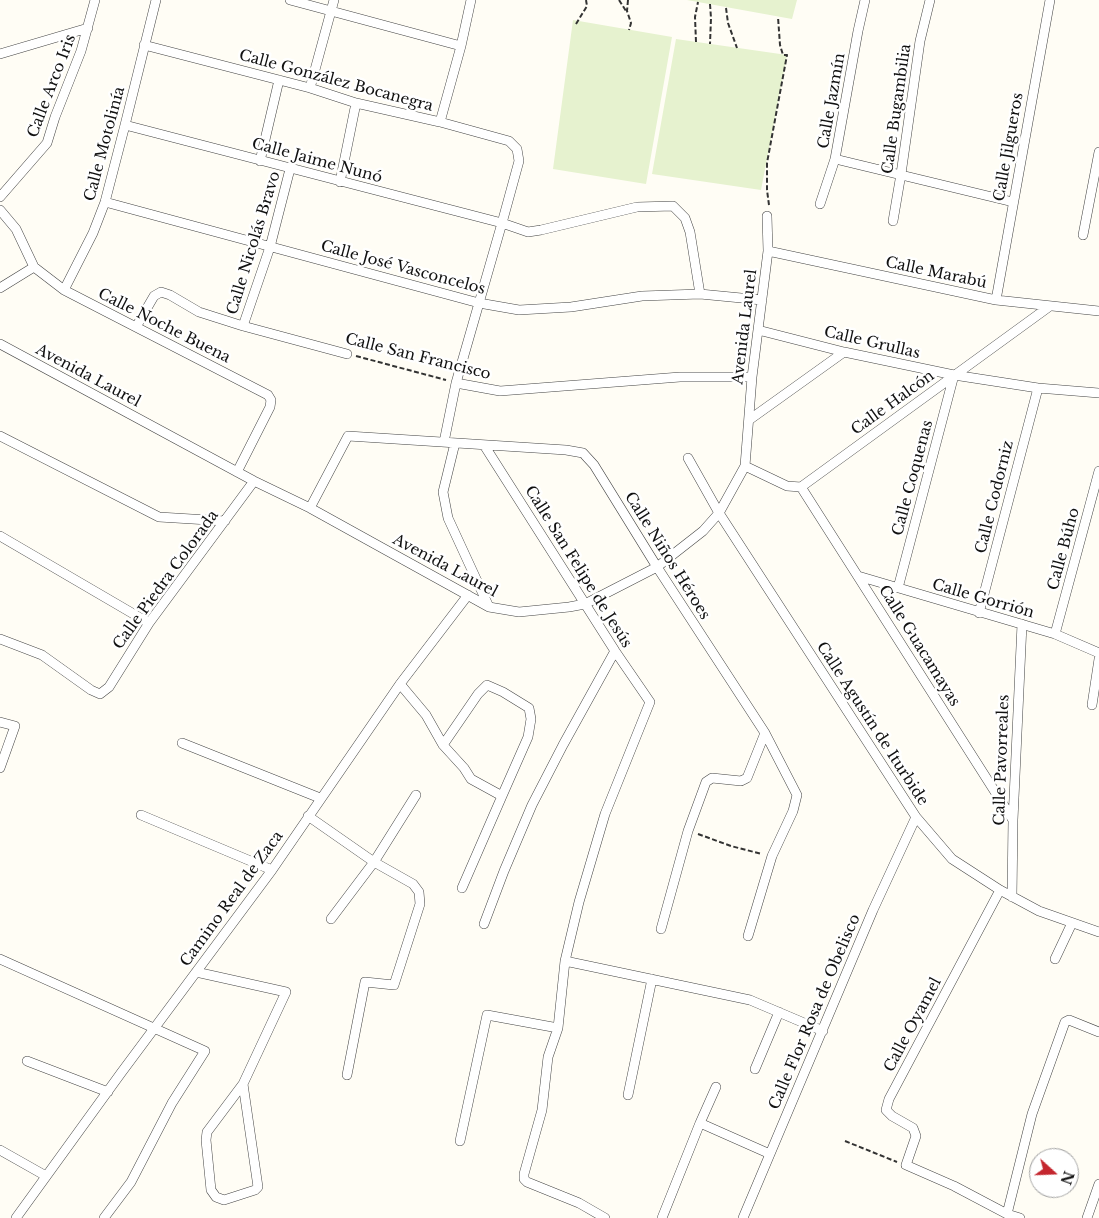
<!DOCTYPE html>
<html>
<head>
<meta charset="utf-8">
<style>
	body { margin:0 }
	#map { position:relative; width:1099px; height:1218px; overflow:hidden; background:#fffdf5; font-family:"Libre Baskerville",serif }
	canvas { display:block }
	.north { position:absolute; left:1029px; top:1148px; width:50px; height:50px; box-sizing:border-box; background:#fff; border:1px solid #a0a0a0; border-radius:50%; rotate:110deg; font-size:14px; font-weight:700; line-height:20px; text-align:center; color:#111 }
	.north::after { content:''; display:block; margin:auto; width:18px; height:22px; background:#c4262e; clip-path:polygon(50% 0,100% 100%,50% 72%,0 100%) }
</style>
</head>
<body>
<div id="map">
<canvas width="1099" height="1218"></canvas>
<div class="north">N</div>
</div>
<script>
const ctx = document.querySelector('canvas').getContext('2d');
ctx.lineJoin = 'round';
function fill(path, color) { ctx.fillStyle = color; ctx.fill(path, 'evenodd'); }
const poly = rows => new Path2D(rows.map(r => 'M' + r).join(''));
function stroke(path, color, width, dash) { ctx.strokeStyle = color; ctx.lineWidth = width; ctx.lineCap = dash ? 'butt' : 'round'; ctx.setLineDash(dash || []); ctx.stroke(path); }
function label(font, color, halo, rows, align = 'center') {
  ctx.font = font + ' "Libre Baskerville",serif'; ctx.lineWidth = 5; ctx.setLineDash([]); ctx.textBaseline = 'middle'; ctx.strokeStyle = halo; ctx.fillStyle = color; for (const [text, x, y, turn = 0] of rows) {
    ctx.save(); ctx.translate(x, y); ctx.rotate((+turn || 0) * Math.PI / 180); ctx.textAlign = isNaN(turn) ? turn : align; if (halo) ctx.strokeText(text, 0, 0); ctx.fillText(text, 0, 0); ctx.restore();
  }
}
fill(poly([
	[687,0,797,0,792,19],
	[573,20,672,37,646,184,553,169],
	[676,39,787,55,761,190,652,174]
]), '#e6f2cf');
const minor = poly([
	[290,0,461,46],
	[144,45,310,88,356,103,440,122,509,141,517,149,519,161,502,223,456,383,444,442],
	[0,54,88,28],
	[310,88,334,0],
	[440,122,461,46,471,0],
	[125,125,502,223,528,232,541,230,637,207,673,206,685,218,690,232,700,294],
	[835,159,1013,202],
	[260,161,279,80],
	[340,182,356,103],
	[0,197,47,143,55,117,81,51,95,0],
	[105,202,479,303,519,310,571,307,642,296,700,294,762,300],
	[820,204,835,159,858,31,865,0],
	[0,210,16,229,34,267,64,290,268,395,271,400,270,407,237,472],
	[893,221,901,174,920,41,930,0],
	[1083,235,1099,152],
	[768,251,996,300,1099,311],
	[0,288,34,267],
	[64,290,93,233,105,202,125,125,156,0],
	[996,300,1050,0],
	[243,326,270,247,290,169],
	[136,327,154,296,161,292,170,295,199,312,243,326,347,354],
	[758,330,844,352,954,375,1038,388,1099,393],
	[0,344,254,481,310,508,489,607,519,612,569,607,585,604,657,567,703,531,719,513,745,466,752,377,768,251,767,216],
	[456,383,500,391,680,377,752,377],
	[749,420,844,352],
	[0,436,159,517,225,521],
	[455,443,443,492,448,518,489,607],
	[484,445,615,651,650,702,605,814,579,902,565,961,558,1028,548,1057,542,1110,524,1174,524,1179,527,1182,579,1203,605,1218],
	[688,458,719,513,916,817,952,859,1000,890,1039,911,1099,932],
	[745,466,787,486,801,487,1050,306],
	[801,487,1013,820],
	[310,508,348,436,566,450,583,453,594,465,657,567,765,733,797,795,793,811,772,856,748,936],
	[0,536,149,623],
	[858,576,1055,634,1099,653],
	[898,588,954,375],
	[979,613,1038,388],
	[1055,634,1099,471],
	[0,639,42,655,91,690,100,694,109,687,149,623,254,481],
	[400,684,426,715,443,745,464,768,471,779,502,796,462,888],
	[1092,705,1099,659],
	[0,722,15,726,0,768],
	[182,743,320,798],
	[443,745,478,694,487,685,503,692,529,708,531,719,528,737,502,796],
	[141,815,272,870],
	[308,816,374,862,413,884,419,892,420,904,394,985,365,982,347,1075],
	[1000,890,889,1099,886,1110,892,1116,913,1128,916,1136,906,1165,954,1186,1007,1214,1020,1218],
	[1012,897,1013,820,1022,624],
	[331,919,374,862,416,795],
	[484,924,504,871,532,805,563,745,615,651],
	[661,929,688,831,706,782,712,778,741,781,747,778,765,733],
	[0,959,205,1051,172,1103,131,1182,104,1218],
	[1055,959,1072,923],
	[565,961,750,1000,823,1031],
	[196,972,286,992,243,1084,258,1187,255,1190,224,1200,216,1197,211,1190,206,1140,207,1132,243,1084],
	[27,1061,108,1092],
	[755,1069,779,1012],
	[628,1095,652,979],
	[700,1123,770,1154],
	[460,1141,487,1015,558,1028],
	[0,1150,46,1176],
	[1007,1214,1032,1114,1065,1022,1069,1020,1099,1032],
	[16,1218,121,1073,272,870,400,684,468,595],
	[662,1218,700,1123,716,1087],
	[743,1218,873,910,916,817],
	[1087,1218,1099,1184]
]);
stroke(minor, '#444', 10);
stroke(poly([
	[619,0,626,11],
	[628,0,627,11,631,23,629,30],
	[710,4,711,18,710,44],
	[726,8,728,23,737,48],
	[576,24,587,6,586,0],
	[696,42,695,17,698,2],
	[769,205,767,190,767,163,787,55,783,55,780,45,778,17],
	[356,356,446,380],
	[698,834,731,846,762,854],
	[845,1141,897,1162]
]), '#333', 2, [5, 2.5]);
stroke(minor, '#fff', 9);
label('15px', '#111', '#fff', [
	["Calle González Bocanegra",336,81,15],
	["Calle Arco Iris",52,86,-69],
	["Calle Jazmín",832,101,-80],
	["Calle Bugambilia",897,109,-82],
	["Calle Motolinía",105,144,-75],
	["Calle Jilgueros",1009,147,-80],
	["Calle Jaime Nunó",317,161,15],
	["Calle Nicolás Bravo",254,243,-73],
	["Calle José Vasconcelos",403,268,15],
	["Calle Marabú",936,273,12],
	["Calle Noche Buena",164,326,27],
	["Avenida Laurel",745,327,-83],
	["Calle Grullas",872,343,13],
	["Calle San Francisco",418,357,14],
	["Avenida Laurel",88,376,28],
	["Calle Halcón",893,403,-36],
	["Calle Coquenas",913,478,-75],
	["Calle Codorniz",995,497,-76],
	["Calle Búho",1064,549,-75],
	["Calle Niños Héroes",667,556,58],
	["Avenida Laurel",445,566,28],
	["Calle San Felipe de Jesús",578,567,58],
	["Calle Piedra Colorada",166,580,-54],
	["Calle Gorrión",983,599,16],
	["Calle Guacamayas",919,646,58],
	["Calle Agustín de Iturbide",872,724,57],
	["Calle Pavorreales",1002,760,-88],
	["Camino Real de Zaca",232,899,-54],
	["Calle Flor Rosa de Obelisco",815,1012,-67],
	["Calle Oyamel",913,1025,-62]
]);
</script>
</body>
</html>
